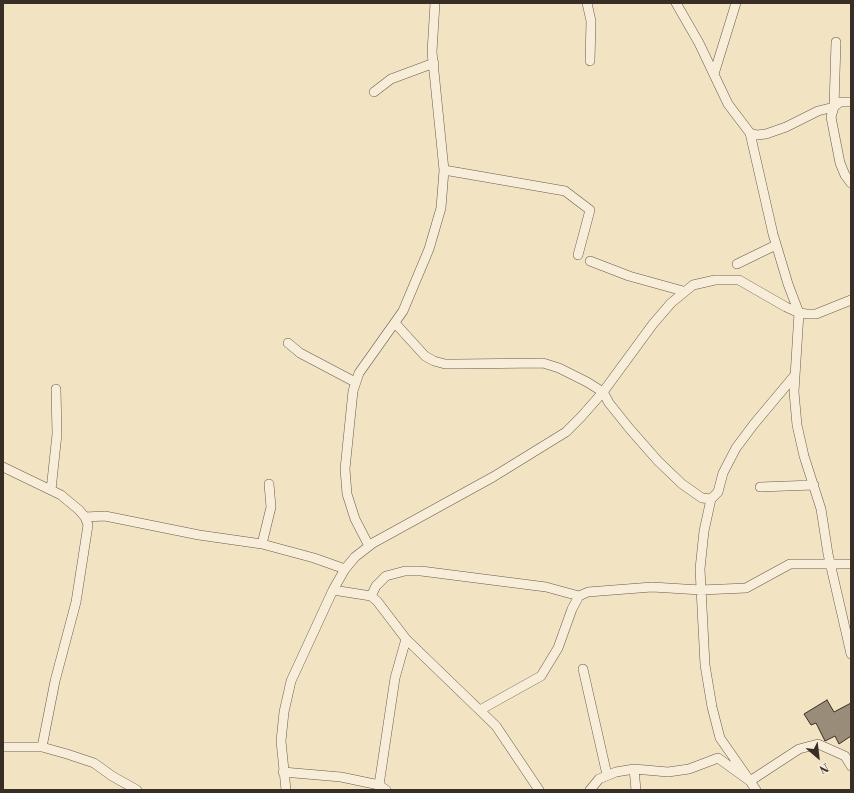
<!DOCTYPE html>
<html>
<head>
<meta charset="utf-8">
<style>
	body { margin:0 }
	#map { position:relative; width:854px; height:793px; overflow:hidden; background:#f2e3c3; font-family:"Libre Bodoni",serif }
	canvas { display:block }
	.frame { position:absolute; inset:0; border:4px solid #382e26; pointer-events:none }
	.north { position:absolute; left:798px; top:737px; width:40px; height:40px; -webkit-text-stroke:3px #f7edd8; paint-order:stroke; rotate:152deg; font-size:11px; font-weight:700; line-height:16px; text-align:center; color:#382e26 }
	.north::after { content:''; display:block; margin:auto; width:14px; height:18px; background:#382e26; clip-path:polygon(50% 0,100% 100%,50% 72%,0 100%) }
</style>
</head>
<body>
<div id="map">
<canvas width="854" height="793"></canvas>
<div class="frame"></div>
<div class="north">N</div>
</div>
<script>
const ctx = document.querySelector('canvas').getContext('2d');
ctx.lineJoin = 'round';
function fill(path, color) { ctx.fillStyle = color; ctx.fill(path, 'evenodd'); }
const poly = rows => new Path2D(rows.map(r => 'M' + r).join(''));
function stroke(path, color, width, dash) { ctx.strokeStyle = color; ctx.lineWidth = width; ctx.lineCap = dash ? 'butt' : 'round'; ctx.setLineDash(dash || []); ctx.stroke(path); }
const building = poly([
	[827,700,834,712,851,703,851,736,839,744,835,736,825,741,816,723,811,725,804,714,827,700]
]);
fill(building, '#998c78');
stroke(building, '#382e26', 1);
const minor = poly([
	[587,3,591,21,590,61],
	[676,3,699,43,728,104,750,133,757,135,766,134,786,127,818,111,834,107,840,102,851,102],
	[836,42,834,107,831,117,840,163,845,175,851,183],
	[714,74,736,3],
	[374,92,391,79,434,63],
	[750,133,773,234,788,284,799,313,794,392,797,425,804,456,821,509,828,554,851,654],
	[444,170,565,191,590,210,578,255],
	[590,261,629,276,683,291],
	[737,264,776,245],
	[395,323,425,356,434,361,445,364,457,364,543,363,559,368,587,382,603,392,609,403,629,428,658,461,682,484,702,498,711,499,718,492,723,473,736,448,754,424,795,375],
	[288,343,300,353,355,382],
	[3,467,61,495,79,510,85,517,88,525,76,602,55,681,42,747],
	[760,487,814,485],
	[51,490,57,434,56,389],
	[711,499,704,531,700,569,705,665,712,707,720,738,750,781,799,749,818,744,845,756,851,766],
	[85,517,105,516,199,535,262,544,314,558,345,569],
	[262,544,271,507,269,484],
	[369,546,355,519,347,494,345,469,353,391,359,373,403,311,429,249,441,208,444,170,432,52,435,3],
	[333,590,371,596,377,601,406,639,496,726,539,790],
	[371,596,376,586,386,576,405,571,421,571,546,587,579,596],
	[583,669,607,775],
	[480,710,541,676,558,648,572,609,579,596,588,592,652,587,701,590,746,588,790,564,851,564],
	[3,747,42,747,67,754,94,763,112,776,137,790],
	[634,769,636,790],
	[283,772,341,777,379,785,386,790],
	[379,785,395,678,406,639],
	[286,790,281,741,284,712,291,681,333,590,345,569,355,557,373,543,493,477,566,432,581,417,603,392,653,324,671,303,693,285,715,280,739,280,786,307,799,313,807,314,816,314,851,300],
	[590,790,599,779,616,772,634,769,668,772,689,769,718,758,750,781,756,790]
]);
stroke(minor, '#665b4d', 10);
stroke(minor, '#f7edd8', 9);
</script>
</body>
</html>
